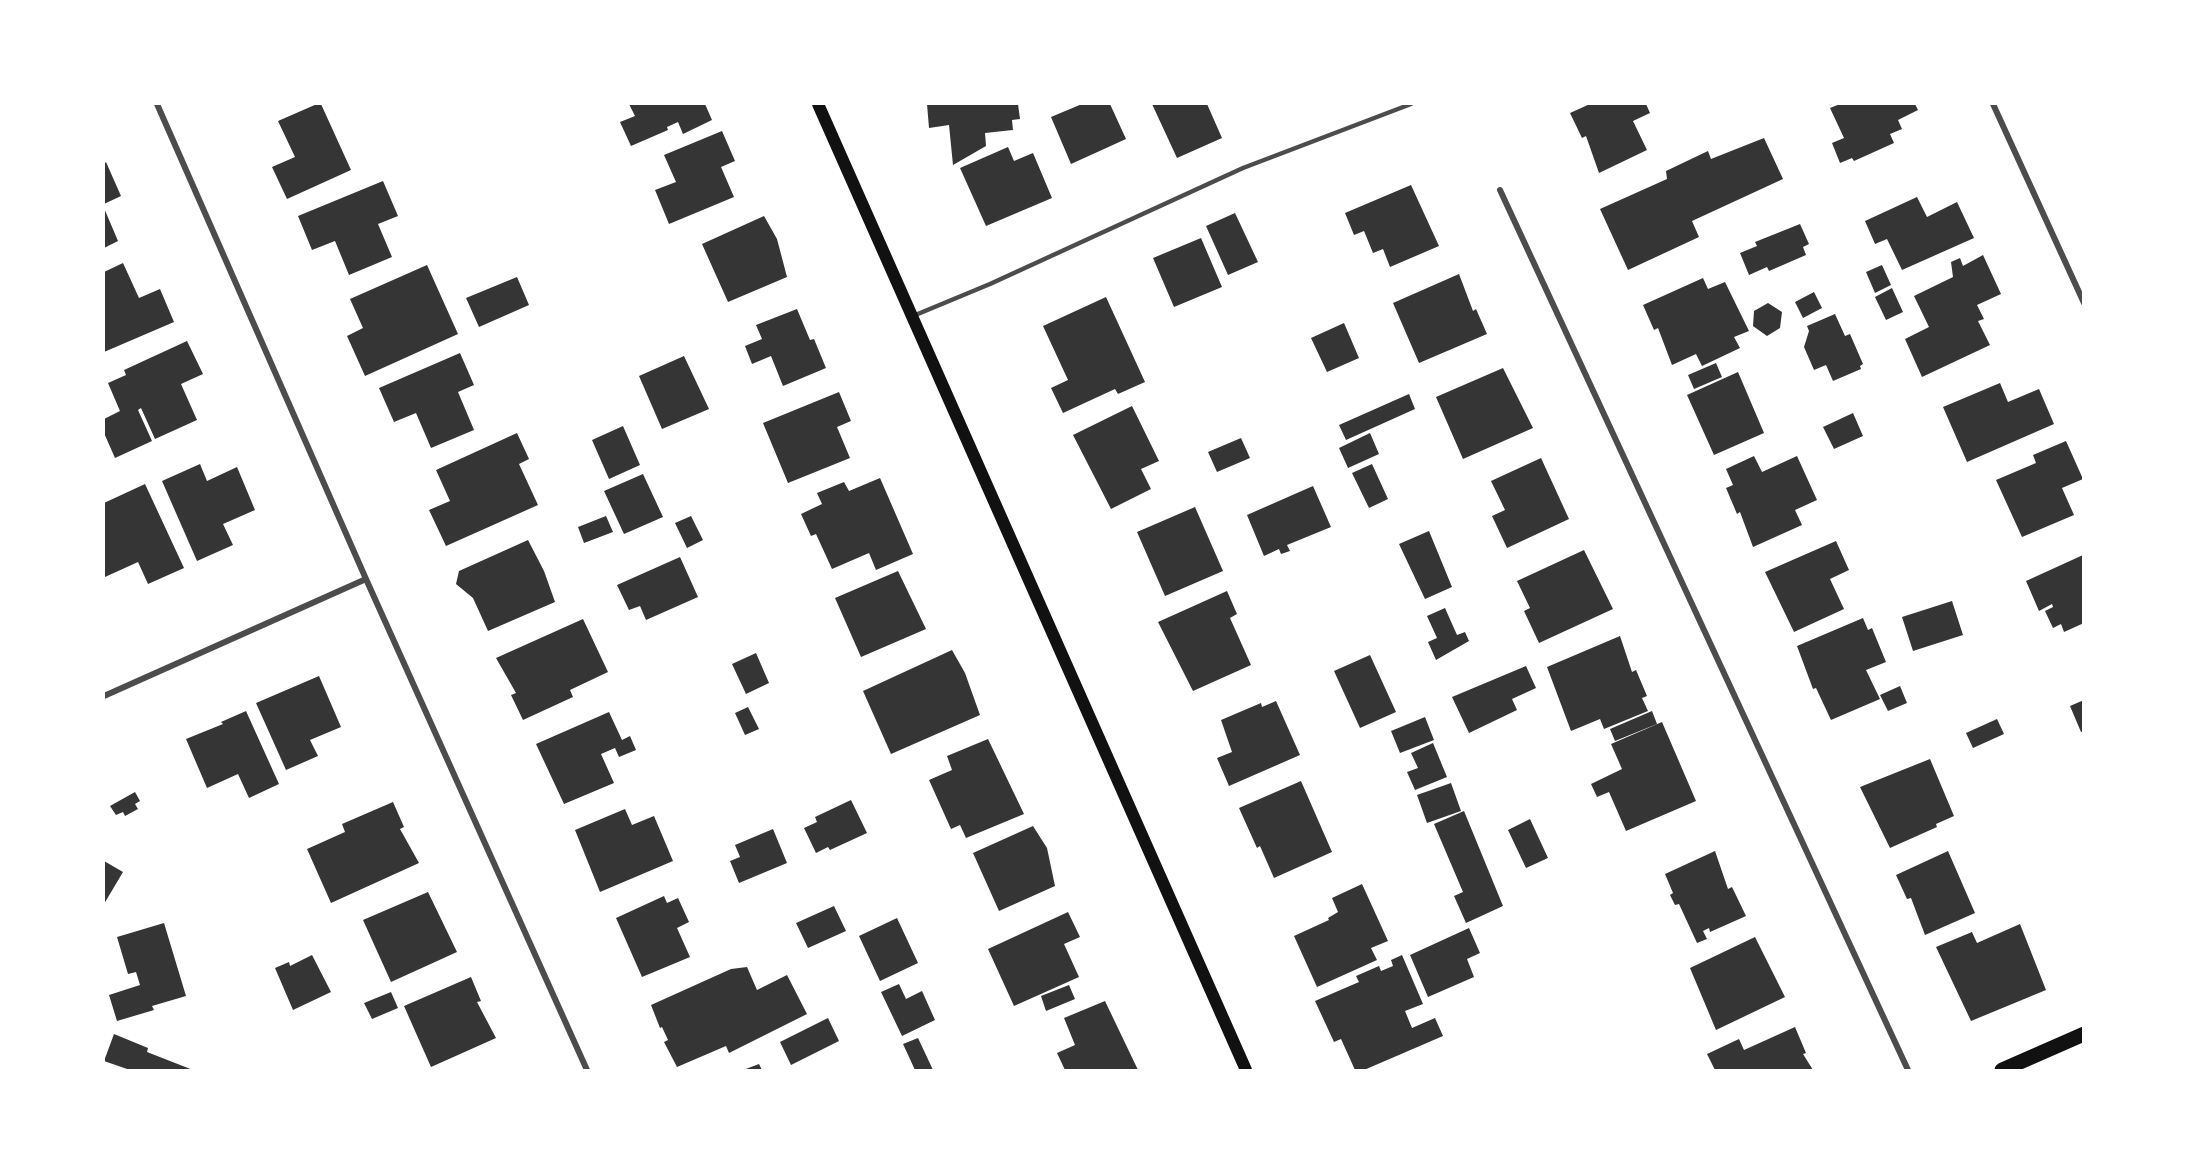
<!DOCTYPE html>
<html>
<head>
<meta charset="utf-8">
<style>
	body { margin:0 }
	#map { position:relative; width:2187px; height:1174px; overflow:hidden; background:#fff; font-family:Signika,sans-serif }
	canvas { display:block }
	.frame { position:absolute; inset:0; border:105px solid #fff; pointer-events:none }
</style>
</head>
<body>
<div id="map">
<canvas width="2187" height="1174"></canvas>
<div class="frame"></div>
</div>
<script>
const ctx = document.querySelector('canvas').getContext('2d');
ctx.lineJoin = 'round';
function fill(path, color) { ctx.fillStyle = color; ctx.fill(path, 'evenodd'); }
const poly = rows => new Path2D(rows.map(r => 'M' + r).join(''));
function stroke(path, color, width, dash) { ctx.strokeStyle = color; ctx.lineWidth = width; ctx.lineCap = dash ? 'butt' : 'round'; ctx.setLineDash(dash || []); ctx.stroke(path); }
fill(poly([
	[317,104,321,104,351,170,287,199,272,167,295,157,278,121],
	[629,104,705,104,712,120,683,134,678,122,667,127,668,130,631,146,620,122,635,116],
	[927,104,1018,104,1020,119,1012,120,1013,130,985,133,986,146,953,165,949,125,929,128],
	[1082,104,1110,104,1126,139,1071,164,1051,117],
	[1152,104,1207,104,1222,138,1177,158],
	[1590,104,1646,104,1650,113,1633,121,1647,150,1599,173,1586,136,1582,138,1570,113],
	[1840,104,1915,104,1918,110,1898,120,1902,129,1890,134,1894,143,1854,161,1852,158,1840,163,1832,143,1844,138,1830,108],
	[722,131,735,161,721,167,734,197,669,224,655,190,676,182,664,155],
	[1764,138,1783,179,1692,221,1699,237,1628,270,1600,209,1667,179,1666,171,1708,151,1711,159],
	[1008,147,1014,161,1033,153,1052,198,986,226,960,168],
	[106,162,121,196,104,204,104,164],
	[383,181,398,216,378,224,392,257,349,275,335,241,312,250,298,216],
	[1411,185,1439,246,1390,267,1383,249,1373,253,1364,231,1354,235,1345,213],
	[1917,197,1927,217,1957,202,1974,238,1902,270,1887,239,1875,244,1865,221],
	[104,208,118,241,104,248],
	[1235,213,1258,262,1228,275,1206,226],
	[764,216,777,239,787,277,728,302,702,244],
	[1800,224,1809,244,1803,247,1806,255,1769,271,1767,267,1749,275,1740,253,1757,246,1755,242],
	[1201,238,1222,287,1174,307,1153,258],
	[1983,255,2001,294,1977,305,1984,319,1978,321,1990,345,1922,377,1905,339,1929,327,1914,296,1953,277,1951,262,1960,258,1963,266],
	[123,263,139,298,160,289,174,322,104,352,104,272],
	[427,265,458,334,365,376,347,336,363,328,350,299],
	[1882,265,1891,285,1875,293,1866,272],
	[1459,274,1473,311,1476,309,1487,334,1419,363,1393,303],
	[517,277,529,305,479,327,466,298],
	[1703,278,1708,289,1725,282,1749,331,1734,337,1740,348,1702,366,1696,354,1672,365,1658,328,1654,330,1643,305],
	[1892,288,1903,312,1886,320,1875,297],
	[1814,292,1822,308,1803,318,1795,302],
	[1106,297,1145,382,1118,394,1115,389,1063,413,1051,388,1068,380,1043,326],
	[1768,303,1782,312,1780,328,1767,336,1753,326,1754,311],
	[797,309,810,340,814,339,826,368,783,386,771,356,752,364,745,346,762,339,756,325],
	[1835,314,1845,336,1850,334,1863,364,1860,366,1861,369,1833,381,1826,365,1814,370,1804,347,1809,331,1807,326],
	[1344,323,1359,358,1327,372,1311,338],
	[187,341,203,374,181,384,197,420,155,439,141,408,138,410,152,441,115,458,104,433,104,419,120,411,108,383,126,375,124,370],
	[460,353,474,385,458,392,474,430,431,448,416,413,394,422,379,388],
	[684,356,709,409,662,429,639,376],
	[1716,363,1722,377,1694,389,1688,375],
	[1503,368,1533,428,1463,459,1436,397],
	[1738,372,1764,433,1714,455,1687,395],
	[2000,383,2008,402,2039,389,2054,424,1967,462,1943,407],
	[839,392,851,421,837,427,850,458,788,483,763,423],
	[1409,394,1415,409,1346,440,1339,425],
	[1132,406,1159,461,1141,469,1151,489,1111,509,1073,435],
	[1853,413,1863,436,1834,449,1823,427],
	[623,426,640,465,609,479,592,440],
	[517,433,529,459,519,464,538,505,446,546,429,510,450,501,436,470],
	[1370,433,1379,454,1348,468,1339,448],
	[1241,438,1250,458,1217,472,1208,452],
	[2066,441,2083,479,2062,488,2074,515,2022,537,1996,480,2036,463,2033,455],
	[1754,456,1762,472,1797,456,1817,500,1795,510,1802,525,1753,547,1740,512,1737,514,1726,488,1733,485,1726,469],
	[1541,458,1569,519,1507,548,1492,516,1505,510,1491,481],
	[200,464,207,481,237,467,255,510,223,524,233,545,197,561,162,481],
	[1372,464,1388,499,1369,508,1352,473],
	[643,474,663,517,624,534,604,491],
	[880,478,913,554,876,570,869,553,832,569,816,534,811,536,801,514,822,504,817,493,844,482,849,491],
	[145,484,184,568,148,584,138,562,105,577,104,503],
	[1313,486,1331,527,1287,545,1290,551,1281,554,1279,549,1264,556,1247,515],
	[1195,507,1223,571,1165,596,1137,532],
	[606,516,613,532,584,543,578,527],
	[691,516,703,540,687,548,675,523],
	[1429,531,1452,587,1425,599,1399,544],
	[528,540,544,571,555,602,488,631,473,598,456,584,459,571],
	[1836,541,1849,570,1830,579,1844,609,1794,632,1765,572],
	[1584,550,1613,609,1539,643,1524,611,1530,608,1517,581],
	[2083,555,2084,623,2064,632,2061,624,2053,628,2045,611,2053,607,2052,604,2039,611,2026,581],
	[680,557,698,597,646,620,640,606,629,610,617,585],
	[898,571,926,629,861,657,835,598],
	[1227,591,1237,614,1230,618,1251,665,1193,691,1158,622],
	[1952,601,1963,635,1913,651,1902,617],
	[1445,608,1457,635,1465,632,1469,641,1436,660,1428,642,1437,638,1427,616],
	[1863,618,1868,630,1872,628,1886,662,1866,670,1880,699,1831,720,1816,688,1813,689,1797,646],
	[583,619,608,672,570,690,573,697,523,720,511,695,516,693,496,658],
	[1620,636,1632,672,1636,670,1647,696,1642,698,1648,711,1604,729,1600,719,1571,731,1547,667],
	[952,650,965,673,980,715,891,754,863,691],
	[756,653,769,683,746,694,732,664],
	[1370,655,1396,712,1360,728,1334,671],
	[1526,666,1536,688,1512,699,1517,710,1469,733,1452,697],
	[319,676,341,727,310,740,318,756,286,770,256,703],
	[1900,686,1907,703,1888,711,1880,695],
	[2084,700,2084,731,2081,732,2070,706],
	[1276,701,1300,755,1229,786,1217,758,1232,752,1221,720,1261,703,1262,707],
	[748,707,759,729,745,735,735,713],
	[246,711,279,784,249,798,238,774,207,788,186,739,223,724,221,722],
	[1652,711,1657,724,1615,741,1610,729],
	[609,712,622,740,630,736,636,750,619,757,615,748,601,754,614,783,564,804,536,744],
	[1425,717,1434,740,1400,753,1391,731],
	[1997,719,2004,734,1973,748,1966,733],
	[1662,722,1696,801,1626,831,1609,792,1597,797,1591,784,1622,769,1611,744],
	[988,739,1024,814,966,838,960,825,951,829,929,780,952,770,947,756],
	[1433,743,1447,777,1415,790,1407,772,1418,768,1411,753],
	[1930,759,1954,816,1936,824,1937,827,1890,848,1860,787],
	[1301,781,1332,852,1274,878,1260,846,1257,848,1239,808],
	[1451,783,1461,811,1427,823,1417,795],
	[135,792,140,801,135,804,138,809,125,816,123,812,116,815,110,806],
	[851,800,867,833,830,850,828,847,816,853,804,828,817,822,815,817],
	[393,802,404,827,400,829,419,863,331,903,307,849,345,832,342,824],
	[625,809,632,825,654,816,673,861,600,892,575,830],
	[1464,811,1503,906,1466,923,1454,896,1463,892,1434,824],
	[1530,819,1548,858,1526,868,1508,830],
	[1033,826,1047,848,1055,886,999,911,973,853],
	[773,829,787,863,739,883,730,861,740,857,735,845],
	[1715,851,1728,889,1732,887,1746,916,1710,932,1709,928,1703,931,1707,939,1697,943,1679,904,1675,905,1670,895,1673,893,1665,874],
	[1948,851,1975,913,1925,935,1911,898,1907,899,1896,875],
	[104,861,123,872,104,904],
	[1362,884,1388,941,1371,948,1377,960,1317,987,1294,936,1329,920,1328,918,1338,912,1332,898],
	[428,892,457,952,391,982,363,920],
	[664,896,667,903,678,898,689,922,677,928,690,957,642,977,616,918],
	[834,906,846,931,808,948,796,923],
	[1068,912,1080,937,1064,944,1079,977,1014,1006,988,949],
	[897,918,918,963,880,981,859,936],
	[164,923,186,996,152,1006,154,1010,117,1021,109,995,140,985,136,972,128,974,117,937],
	[2020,924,2046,990,1971,1021,1936,947,1972,932,1977,943],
	[1469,928,1480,953,1467,959,1474,977,1428,997,1410,955],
	[1755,937,1785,997,1716,1030,1690,968],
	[312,955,331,992,293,1010,275,968,289,962,290,966],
	[1402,955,1423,1004,1405,1011,1412,1028,1435,1018,1443,1036,1364,1070,1355,1070,1341,1039,1334,1042,1315,1001,1359,982,1356,976,1379,966,1381,971,1393,966,1391,960],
	[747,967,757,990,787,975,807,1014,729,1053,726,1046,677,1067,664,1042,668,1040,662,1027,660,1028,651,1005,731,969],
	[471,977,481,1001,477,1002,496,1038,431,1067,404,1006],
	[899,984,906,999,922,991,935,1020,902,1036,881,992],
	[1069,985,1075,999,1046,1011,1041,996],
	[391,992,398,1008,372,1019,364,1003],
	[1105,1001,1138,1070,1065,1070,1057,1053,1075,1045,1064,1018],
	[828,1018,839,1041,791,1065,780,1042],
	[1795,1027,1806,1053,1803,1054,1813,1070,1715,1070,1707,1054,1739,1039,1744,1050],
	[114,1034,148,1048,147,1052,193,1070,130,1070,104,1061],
	[918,1038,933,1070,915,1070,903,1044],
	[759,1064,762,1070,743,1070]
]), '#353535');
stroke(poly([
	[913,316,990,284,1243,168,1411,104]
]), '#4c4c4c', 4.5);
stroke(poly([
	[157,104,366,579,587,1070],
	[1993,104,2084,303],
	[1500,190,1908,1070],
	[104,696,366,579]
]), '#4c4c4c', 6);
stroke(poly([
	[818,104,1246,1070]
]), '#111', 12);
stroke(poly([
	[2002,1070,2084,1034]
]), '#111', 15);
</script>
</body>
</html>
